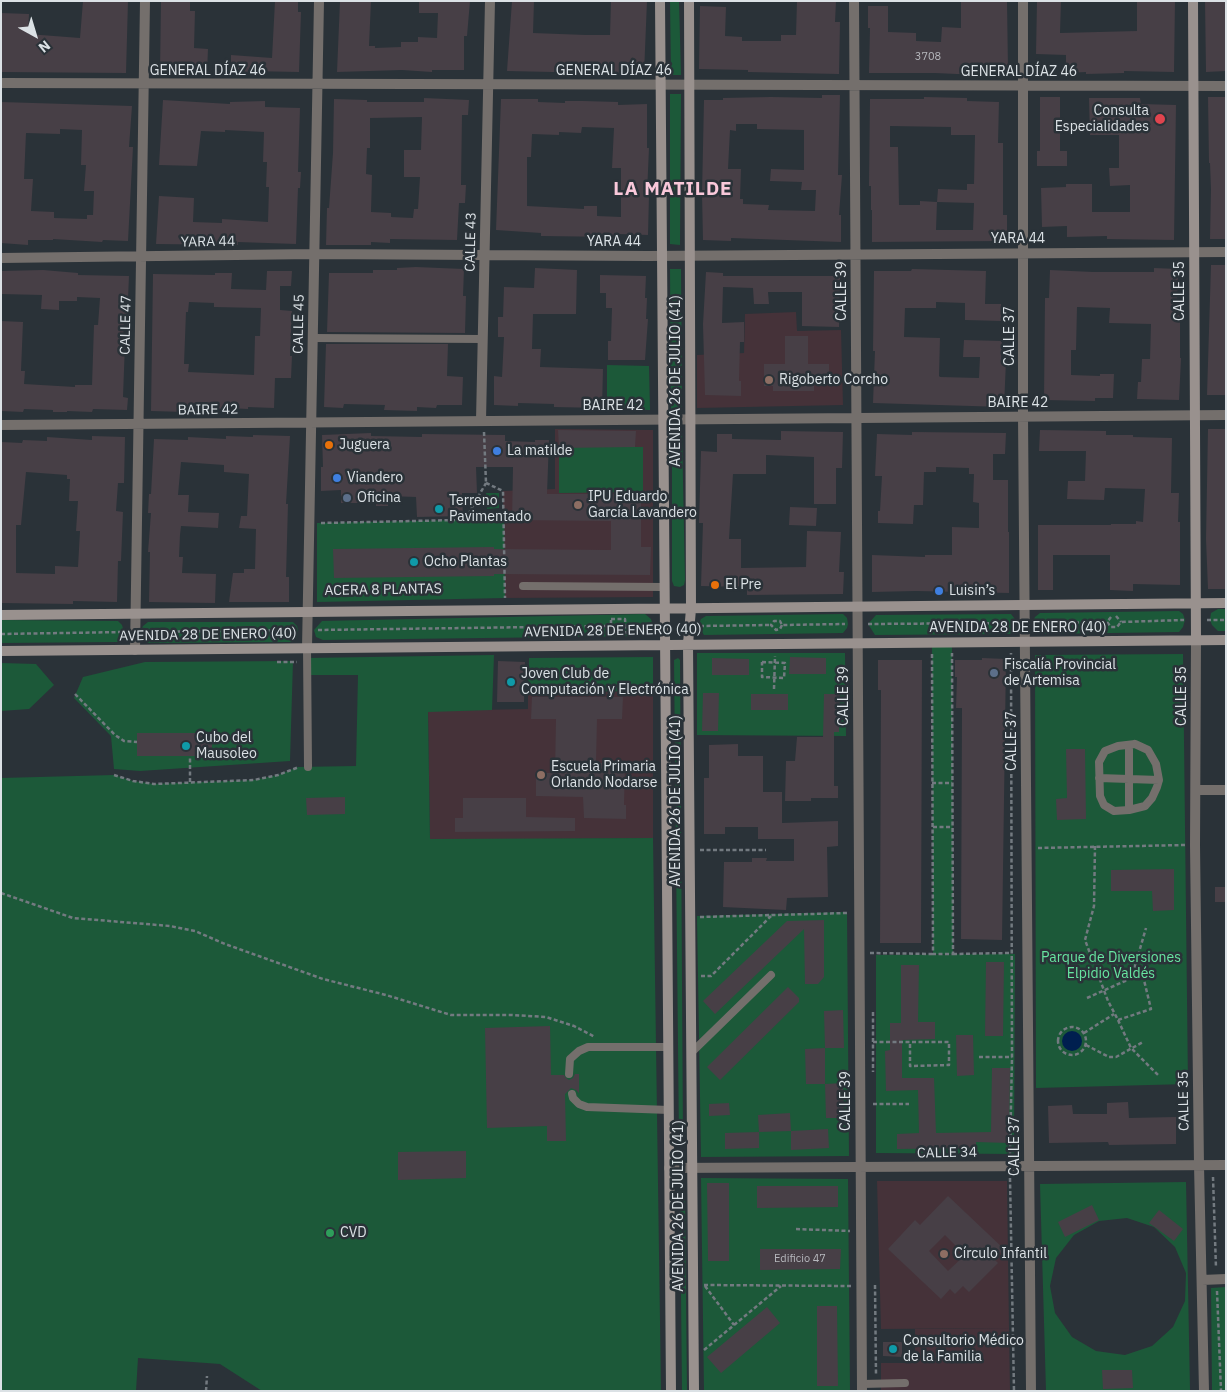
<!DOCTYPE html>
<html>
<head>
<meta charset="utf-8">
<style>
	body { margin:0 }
	#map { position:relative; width:1227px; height:1392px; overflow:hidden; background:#2a3238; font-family:"IBM Plex Sans",sans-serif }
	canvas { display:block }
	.frame { position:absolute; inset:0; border:2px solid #dbe1e5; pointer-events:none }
	.north { position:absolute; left:10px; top:10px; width:50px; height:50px; -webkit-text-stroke:4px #2a3238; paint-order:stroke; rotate:141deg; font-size:14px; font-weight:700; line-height:20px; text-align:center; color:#dbe1e5 }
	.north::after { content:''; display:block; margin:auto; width:18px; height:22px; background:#dbe1e5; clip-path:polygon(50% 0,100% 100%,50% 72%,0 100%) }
</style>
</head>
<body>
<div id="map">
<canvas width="1227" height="1392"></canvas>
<div class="frame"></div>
<div class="north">N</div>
</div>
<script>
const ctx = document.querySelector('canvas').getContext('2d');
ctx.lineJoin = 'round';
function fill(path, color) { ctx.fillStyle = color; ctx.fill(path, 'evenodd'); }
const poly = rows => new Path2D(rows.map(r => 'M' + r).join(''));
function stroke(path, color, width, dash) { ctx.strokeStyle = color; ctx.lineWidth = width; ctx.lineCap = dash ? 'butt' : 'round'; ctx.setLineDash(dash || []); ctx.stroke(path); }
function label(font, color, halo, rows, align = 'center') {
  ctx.font = font + ' "IBM Plex Sans",sans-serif'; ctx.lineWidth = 5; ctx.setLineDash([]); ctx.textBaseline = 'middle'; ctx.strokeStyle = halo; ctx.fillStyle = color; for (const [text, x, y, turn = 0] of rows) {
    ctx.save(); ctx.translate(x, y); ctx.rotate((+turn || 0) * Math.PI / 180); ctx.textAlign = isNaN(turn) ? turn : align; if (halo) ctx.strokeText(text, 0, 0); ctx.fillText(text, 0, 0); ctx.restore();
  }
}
fill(poly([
	[1009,1328,1010,1391,881,1391,881,1363,915,1363,915,1329]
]), '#45323a');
fill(poly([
	[796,312,797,331,841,330,843,405,697,408,697,355,744,353,745,314],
	[555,429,653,430,653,597,505,598,503,491,555,489],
	[653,691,653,838,430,840,428,711,528,709,528,692],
	[877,1181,1007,1181,1009,1328,881,1329]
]), '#453239');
fill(poly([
	[670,1,679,1,681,75,671,75],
	[670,94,681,94,680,245,670,244],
	[670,269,681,269,682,410,671,410],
	[607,365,649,366,650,410,607,409],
	[682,430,685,580,684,585,680,587,674,586,672,581,672,431],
	[559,447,643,447,643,492,559,493],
	[486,493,499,493,499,508,487,509],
	[504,519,505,598,317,602,317,523],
	[1218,609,1226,609,1226,631,1218,631,1212,625,1210,620,1211,613],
	[1179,611,1183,614,1185,620,1183,627,1179,632,1041,634,1035,629,1032,623,1035,617,1040,613],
	[645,614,651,619,653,626,651,632,646,636,323,640,316,637,314,630,322,621],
	[843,614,847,618,848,624,847,628,843,633,704,635,698,626,701,619,706,616],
	[1011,614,1018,623,1016,628,1010,634,875,635,868,624,876,615],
	[1,620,118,621,122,625,124,632,118,642,1,643],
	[148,622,293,622,297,626,298,630,297,638,293,642,148,643,142,638,140,632,143,626],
	[932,647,952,647,953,954,933,954],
	[697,653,845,653,846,736,697,735],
	[1183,654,1188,1084,1036,1088,1035,655],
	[494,655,492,710,428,712,430,839,653,838,661,1391,262,1391,220,1364,138,1358,136,1391,1,1391,1,778,114,775,133,781,154,784,254,780,278,775,298,767,356,766,358,675,307,675,307,658],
	[653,657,653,691,528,692,529,658],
	[678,658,680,660,683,1141,679,1141,674,660],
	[293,661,290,761,140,771,114,769,111,736,74,698,83,677,145,662],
	[1,663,36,664,54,685,29,709,1,711],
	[847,912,849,1156,701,1157,697,916],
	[1015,954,1014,1154,876,1153,876,955],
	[701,1178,848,1179,850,1391,704,1391],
	[1186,1182,1190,1390,1046,1391,1040,1184],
	[1127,1218,1154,1227,1175,1247,1186,1273,1185,1301,1173,1327,1152,1346,1125,1355,1096,1351,1072,1337,1055,1313,1050,1286,1056,1258,1074,1235,1099,1221],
	[680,1195,685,1196,687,1391,682,1391],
	[1226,1287,1226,1391,1212,1391,1211,1288]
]), '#1c5939');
fill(poly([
	'1062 1041a10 10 0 1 1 20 0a10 10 0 1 1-20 0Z'
]), '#001f4f');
fill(poly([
	[83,1,128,1,126,73,1,72,1,13,29,14,28,34,80,38],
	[161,1,190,1,190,11,195,11,194,48,208,49,207,73,160,72],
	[275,1,298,1,298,12,301,12,299,72,248,71,248,75,231,74,231,55,272,58],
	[340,1,371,1,369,46,375,46,375,48,401,47,401,42,418,42,418,37,437,38,438,13,419,13,419,1,470,1,467,36,464,36,464,70,432,70,432,72,402,70,337,72],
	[512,1,534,1,533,33,586,35,610,35,611,1,647,1,644,74,507,71],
	[797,1,836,1,835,22,840,22,839,74,748,72,748,70,699,69,700,6,726,7,725,36,742,37,742,41,781,41,781,35,796,35],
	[961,1,1007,1,1008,69,1001,76,935,73,869,73,870,28,868,28,868,6,888,6,888,32,916,33,916,41,941,42,942,27,961,28],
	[1037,1,1061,1,1060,33,1137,31,1137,1,1175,1,1174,72,1124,71,1124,73,1086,74,1086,72,1066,73,1066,55,1036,54],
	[1205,1,1226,1,1226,71,1206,72],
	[822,95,840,95,838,175,842,175,839,215,841,215,841,242,731,238,731,241,703,240,702,194,704,100,723,100,723,98,771,97,822,98],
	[736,124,757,124,757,129,804,130,804,170,771,169,770,181,802,182,801,190,816,190,815,211,768,210,769,205,743,204,743,199,740,199,741,169,728,169,730,130,736,131],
	[924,97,967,98,967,101,999,102,998,143,1003,143,1003,215,1007,215,1007,236,1003,241,872,242,872,210,871,210,871,186,869,186,870,99,924,99],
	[890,126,951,127,951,135,975,135,974,184,967,184,967,190,938,189,937,202,920,201,920,205,899,205,898,147,890,147],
	[937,202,974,203,973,230,936,230],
	[1040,97,1060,97,1060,151,1067,151,1067,166,1037,166,1037,151,1040,151],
	[1208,97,1226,97,1226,239,1210,239,1211,189,1210,163,1209,163],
	[424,98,469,100,468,115,462,115,461,185,466,185,465,203,459,203,457,240,390,239,390,243,371,242,371,245,326,245,327,208,329,208,333,153,334,99,367,100,367,102,424,102],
	[422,117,421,150,404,150,404,177,420,177,418,209,414,209,413,218,391,217,391,213,371,212,372,175,366,174,367,148,370,148,370,118],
	[1089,98,1140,98,1141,104,1176,105,1174,240,1107,239,1107,236,1067,237,1067,226,1042,227,1041,188,1066,187,1066,184,1092,184,1092,212,1130,212,1130,185,1110,186,1109,168,1119,168,1119,135,1090,135],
	[501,99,538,99,538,102,565,103,565,101,583,101,618,102,618,105,647,104,647,148,649,148,647,194,649,195,648,235,618,234,618,237,541,236,541,233,496,230],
	[582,127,614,128,612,168,621,168,621,217,597,216,597,206,584,206,584,209,527,206,527,157,531,157,532,134,559,135,559,132,581,133],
	[163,100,230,104,230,102,265,101,265,107,300,108,298,172,301,172,300,188,298,188,296,244,238,242,238,245,156,244,159,196,194,198,193,222,222,223,222,219,268,222,269,187,266,187,267,162,263,162,264,132,225,130,225,132,201,131,197,166,159,165],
	[1,102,132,106,129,147,133,147,128,241,103,240,102,242,53,239,53,240,28,240,28,245,1,243],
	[60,129,82,130,81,165,86,165,84,191,94,191,93,215,87,215,87,219,54,218,54,212,31,211,33,179,24,179,26,133,60,134],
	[1211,265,1226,265,1226,395,1207,395],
	[416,267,464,269,463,296,466,296,465,333,327,332,329,273,373,273,373,270,397,270,397,268],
	[535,268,577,270,576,314,533,314,532,349,541,349,540,367,603,369,602,408,554,407,554,404,518,403,518,406,494,405,494,376,502,377,504,337,498,337,498,317,503,317,504,287,534,288],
	[1154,268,1178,269,1177,306,1180,306,1180,358,1181,358,1179,400,1137,399,1138,382,1141,382,1142,359,1150,359,1151,324,1109,323,1110,308,1077,307,1076,350,1071,350,1071,375,1100,376,1100,374,1114,374,1113,398,1095,398,1095,401,1044,400,1045,298,1049,298,1050,270,1093,272,1154,272],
	[912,269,986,271,985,304,1001,304,1001,321,965,320,965,303,936,302,936,308,905,308,904,337,940,338,939,376,940,377,979,378,980,357,963,357,964,340,1002,341,1001,361,1006,361,1004,407,873,403,875,351,873,351,874,271,911,271],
	[43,270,78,273,78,275,129,276,127,321,124,321,123,343,125,343,123,397,128,398,127,410,93,409,92,412,67,411,67,412,53,412,53,410,24,409,23,412,1,411,1,321,23,322,21,371,25,371,24,384,75,387,75,385,92,385,94,325,98,325,100,298,77,297,77,301,59,301,59,310,41,309,42,295,1,294,1,271],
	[267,271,292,271,291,286,280,286,280,310,292,311,290,356,292,356,291,378,275,378,274,408,248,407,248,409,228,408,228,410,199,408,199,410,185,410,185,412,151,411,153,274,215,275,215,273,232,273,231,289,266,290],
	[189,302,214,303,214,307,261,308,260,336,255,336,254,375,188,372,189,364,184,364,186,312,188,312],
	[706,272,723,273,723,276,840,276,839,327,802,326,802,292,768,292,769,304,754,304,753,288,723,287,722,323,744,322,744,342,740,342,739,381,741,381,741,396,705,395,703,324],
	[600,275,646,276,645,298,647,298,646,319,648,319,645,360,608,360,608,341,611,341,612,308,606,308,606,293,600,293],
	[785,336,808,336,808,364,829,364,829,385,814,385,814,391,773,391,773,386,764,386,764,364,785,364],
	[326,344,448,344,447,376,463,377,462,405,437,405,436,408,417,407,417,411,384,410,385,405,344,404,343,408,324,407],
	[1208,429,1226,429,1226,589,1208,589,1206,539],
	[558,430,636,431,635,447,559,448],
	[1040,430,1106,431,1106,435,1133,435,1133,437,1172,438,1171,493,1179,493,1178,522,1180,522,1180,585,1133,584,1133,591,1110,590,1110,555,1053,555,1053,590,1038,590,1038,525,1111,525,1111,524,1136,524,1136,521,1143,522,1145,489,1105,488,1104,500,1067,499,1068,481,1085,481,1086,451,1039,451],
	[781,431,843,432,842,468,836,468,836,504,814,504,814,457,766,455,766,474,733,474,729,539,741,539,741,568,806,567,807,531,841,532,839,572,844,572,843,594,747,595,747,587,701,586,703,523,699,523,701,451,717,452,717,434,732,434,732,439,781,440],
	[912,432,1006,433,1005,454,993,454,993,480,1008,480,1008,532,1009,532,1009,593,916,591,872,592,872,555,925,557,925,555,952,555,952,527,979,528,979,503,973,502,974,474,969,474,969,468,936,467,936,472,924,472,923,505,914,505,913,524,878,523,878,511,880,511,882,476,875,476,877,434,912,435],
	[371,433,371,436,422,437,422,434,505,435,505,441,535,442,535,440,549,440,547,494,641,494,641,547,651,547,650,575,494,574,494,576,334,578,333,549,494,547,494,549,611,550,611,521,512,520,513,467,476,467,477,493,462,493,463,516,417,517,416,497,388,496,388,506,376,506,376,503,341,503,341,490,321,491,321,467,323,467,322,435],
	[253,435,290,436,286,504,288,504,286,577,289,577,289,602,229,602,233,573,244,573,244,569,255,569,256,529,239,528,241,516,247,516,249,474,224,472,224,465,181,462,178,495,189,495,188,512,219,513,218,528,181,526,180,535,179,557,183,557,182,573,216,574,215,603,149,602,150,552,148,552,151,513,148,513,149,494,151,494,154,439,188,440,188,437,226,439,226,436,253,437],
	[92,436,125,437,124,483,118,483,116,511,123,512,121,561,118,561,117,602,73,601,73,604,1,603,1,442,22,443,23,440,47,441,47,437,92,440],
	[26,472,67,475,67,479,70,479,69,501,78,501,76,531,80,531,78,567,55,566,55,574,16,573,16,525,21,525],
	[790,507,817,508,816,526,789,525],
	[790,657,826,658,826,674,789,674],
	[712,658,749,659,749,675,712,675],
	[982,658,1006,659,1002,940,961,939,962,708,956,708,957,677,955,677,955,660,982,660],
	[878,660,922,660,921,943,880,943,881,690,878,690],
	[498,661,525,662,524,702,497,702],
	[703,693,719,693,718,731,702,731],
	[751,694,788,694,788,710,751,710],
	[824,694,840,694,839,732,834,732,834,786,838,786,838,798,811,798,811,801,785,801,786,761,795,761,797,737,823,737],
	[532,697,623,697,622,719,597,719,596,763,625,763,624,805,626,805,626,819,584,818,583,797,536,796,536,773,555,773,556,719,531,719],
	[137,733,212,733,212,756,137,756],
	[738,744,738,756,763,756,763,792,782,792,782,823,838,821,838,846,827,847,828,897,787,898,786,910,723,907,724,862,752,862,752,858,767,858,766,861,794,861,794,839,758,839,758,827,725,827,725,834,704,834,704,778,709,778,709,745],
	[1066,749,1085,749,1086,819,1057,820,1056,799,1067,798],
	[345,797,345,814,307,815,306,798],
	[463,798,526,798,526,817,575,818,575,831,455,832,455,818,463,818],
	[1174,869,1174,910,1153,911,1152,891,1111,891,1111,870],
	[1215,887,1226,887,1226,902,1215,902],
	[824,920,824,977,818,984,805,984,804,929,715,1014,703,1001,787,921],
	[986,962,1004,962,1003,1036,985,1036],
	[901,965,919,965,918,1022,935,1022,935,1039,902,1040,902,1078,934,1078,936,1133,991,1132,992,1068,1010,1068,1009,1143,976,1142,976,1148,897,1149,897,1134,919,1133,918,1090,886,1091,885,1051,890,1050,890,1023,901,1023],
	[788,987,799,998,799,1002,720,1080,707,1067],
	[843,1010,844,1048,825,1048,824,1011],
	[550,1026,551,1075,564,1075,566,1078,569,1080,573,1078,575,1074,579,1074,579,1093,576,1090,571,1088,565,1094,566,1141,547,1141,547,1126,487,1128,485,1028],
	[956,1035,973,1035,974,1075,957,1076],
	[825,1048,825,1084,806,1084,805,1049],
	[843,1083,844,1118,826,1118,825,1084],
	[1128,1102,1129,1118,1176,1117,1176,1144,1109,1145,1108,1142,1049,1143,1048,1106,1072,1105,1073,1114,1107,1114,1107,1103],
	[729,1103,730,1115,709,1116,709,1104],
	[790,1113,791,1131,759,1132,758,1115],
	[828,1129,829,1148,791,1150,791,1131],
	[759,1132,759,1148,725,1149,725,1133],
	[466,1151,466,1178,398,1180,398,1152],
	[707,1183,729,1183,729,1261,708,1261],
	[757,1186,838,1186,838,1207,757,1208],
	[948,1196,1004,1249,994,1259,998,1263,969,1292,963,1286,955,1294,950,1289,941,1299,888,1249,915,1220,920,1225],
	[945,1235,965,1255,948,1271,929,1251],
	[1092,1205,1099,1220,1065,1237,1058,1222],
	[1159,1210,1183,1229,1174,1241,1149,1223],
	[760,1249,841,1249,840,1269,760,1270],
	[817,1306,837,1306,838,1386,817,1386],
	[767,1307,780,1323,721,1373,707,1357],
	[883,1342,902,1342,902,1357,883,1356],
	[1102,1370,1132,1370,1133,1388,1103,1389]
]), '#473f46');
stroke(poly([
	[484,432,486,483],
	[486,483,503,491,505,598],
	[465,520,486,483],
	[321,523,504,519],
	[1116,616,1121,622],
	[1111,617,1107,622,1111,627,1117,627,1121,622,1184,620],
	[611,619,625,619,626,633,611,633,611,619],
	[1207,620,1226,620],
	[1036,623,1107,622],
	[868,624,1013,623],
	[782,625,780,629,776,630,771,625,774,621,780,621,782,625,845,624],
	[626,626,655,626],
	[700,626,771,625],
	[318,630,611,626],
	[145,632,297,630],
	[1,634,125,632],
	[932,654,933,954,953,954,952,653],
	[277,662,297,662],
	[762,662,785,663,784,678,762,677,762,662],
	[774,689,775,656],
	[75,694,115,735,124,741,137,742],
	[114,775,133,781,154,784,254,780,278,775,299,767],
	[190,782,190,756],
	[932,783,952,783],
	[933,827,952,827],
	[1095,846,1094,906,1085,940,1108,1001,1118,1020,1151,1009,1143,976,1133,973],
	[1038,848,1185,845],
	[700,850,766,850],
	[1,893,73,918,170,926,195,931,225,944,323,979,386,995,451,1015,512,1015,546,1017,574,1026,595,1037],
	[700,917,847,913],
	[870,953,933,954],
	[953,954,1011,953],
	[701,976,711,976,771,916],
	[1087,998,1125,981,1133,973,1146,928],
	[873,1012,873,1072],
	[1118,1020,1131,1048,1158,1075],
	'1058 1041a14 14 0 1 1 28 0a14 14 0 1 1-28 0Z',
	[1084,1033,1114,1014],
	[873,1042,949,1042,949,1065,910,1066,910,1042],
	[1086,1045,1109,1057,1116,1057,1143,1042],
	[979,1057,1012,1057],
	[873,1104,909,1104],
	[1010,1155,1012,1057,1011,653],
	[1213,1177,1216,1268],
	[1010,1178,1014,1391],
	[796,1229,850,1231],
	[704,1285,851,1286],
	[875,1285,876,1374],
	[705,1286,734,1325],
	[1217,1291,1221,1391],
	[704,1350,781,1286],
	[206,1391,207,1376]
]), '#737a80', 2.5, [4, 2.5]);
stroke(poly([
	[313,338,483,339],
	[523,586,663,587],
	[307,648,308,767],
	[1135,744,1148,750,1156,764,1159,780,1157,787,1152,798,1145,806,1129,810,1114,811,1104,805,1100,796,1099,762,1105,751,1118,746,1135,744],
	[1099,778,1159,780],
	[1129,810,1129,745],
	[692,1052,771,975],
	[569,1074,570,1059,579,1051,588,1047,668,1047],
	[572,1094,573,1098,579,1104,587,1107,669,1110],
	[862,1384,905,1383]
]), '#746f6c', 8);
stroke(poly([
	[854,1,862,1391],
	[1023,1,1023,417,1031,1391],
	[1,83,1226,86],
	[1,258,314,254,648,256,1226,252],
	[481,420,490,1],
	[1,425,1226,415],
	[1196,640,1195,845,1199,1165,1204,1391],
	[307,648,319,1],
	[135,650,145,1],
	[1196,790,1226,790],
	[669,1168,1226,1165],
	[1202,1280,1226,1279]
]), '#746f6c', 10);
stroke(poly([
	[660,1,671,1391],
	[689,1,691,609,688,644,694,1391],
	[1193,1,1196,640],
	[1,615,1226,603],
	[1,651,1226,640]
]), '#99918e', 10);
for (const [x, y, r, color] of [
	[1160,119,6,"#e0444e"],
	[769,380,5,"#8d6e63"],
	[329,445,5,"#e8710a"],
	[497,451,5,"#3f7fe0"],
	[337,478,5,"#3f7fe0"],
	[347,498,5,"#5c6f8a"],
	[578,505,5,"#8d6e63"],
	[439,509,5,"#0f9aa8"],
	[414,562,5,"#0f9aa8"],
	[715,585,5,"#e8710a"],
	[939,591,5,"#3f7fe0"],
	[994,673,5,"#5c6f8a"],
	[511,682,5,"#0f9aa8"],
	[186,746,5,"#0f9aa8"],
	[541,775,5,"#8d6e63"],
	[330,1233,5,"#2e9e5b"],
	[944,1254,5,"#8d6e63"],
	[893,1349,5,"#0f9aa8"]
]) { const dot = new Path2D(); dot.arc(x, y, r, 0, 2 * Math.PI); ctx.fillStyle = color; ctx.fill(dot); stroke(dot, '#2a3238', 2); }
label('11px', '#b6b8bd', null, [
	["3708",928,57],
	["Edificio 47",800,1259]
]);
label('14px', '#dbe1e5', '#2a3238', [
	["GENERAL DÍAZ 46",208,71],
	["GENERAL DÍAZ 46",614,71],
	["GENERAL DÍAZ 46",1019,72],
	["YARA 44",1018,239],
	["YARA 44",208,242,-1],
	["CALLE 43",471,242,-89],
	["YARA 44",614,242],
	["CALLE 39",842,291,-90],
	["CALLE 35",1180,291,-90],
	["CALLE 45",299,324,-89],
	["CALLE 47",126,325,-89],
	["CALLE 37",1010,336,-90],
	["AVENIDA 26 DE JULIO (41)",676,381,-90],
	["BAIRE 42",1018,403],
	["BAIRE 42",613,406],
	["BAIRE 42",208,410,-1],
	["ACERA 8 PLANTAS",383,590,-1],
	["AVENIDA 28 DE ENERO (40)",1018,628],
	["AVENIDA 28 DE ENERO (40)",613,631,-1],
	["AVENIDA 28 DE ENERO (40)",208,635,-1],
	["CALLE 39",844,696,-90],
	["CALLE 35",1182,696,-90],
	["CALLE 37",1012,741,-90],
	["AVENIDA 26 DE JULIO (41)",676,801,-90],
	["CALLE 39",846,1101,-90],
	["CALLE 35",1184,1101,-91],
	["CALLE 37",1015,1146,-90],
	["CALLE 34",947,1153,-1],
	["AVENIDA 26 DE JULIO (41)",679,1206,-90]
]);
label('14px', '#dbe1e5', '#2a3238', [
	["Consulta",1149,111,"right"],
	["Especialidades",1149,127,"right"],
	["Rigoberto Corcho",779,380],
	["Juguera",339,445],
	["La matilde",507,451],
	["Viandero",347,478],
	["IPU Eduardo",588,497],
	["García Lavandero",588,513],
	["Oficina",357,498],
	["Terreno",449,501],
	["Pavimentado",449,517],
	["Ocho Plantas",424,562],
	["El Pre",725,585],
	["Luisin’s",949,591],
	["Fiscalía Provincial",1004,665],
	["de Artemisa",1004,681],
	["Joven Club de",521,674],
	["Computación y Electrónica",521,690],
	["Cubo del",196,738],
	["Mausoleo",196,754],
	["Escuela Primaria",551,767],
	["Orlando Nodarse",551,783],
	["CVD",340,1233],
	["Círculo Infantil",954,1254],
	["Consultorio Médico",903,1341],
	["de la Familia",903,1357]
], 'left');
label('14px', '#67e6a1', '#2a3238', [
	["Parque de Diversiones",1111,958],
	["Elpidio Valdés",1111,974]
]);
ctx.letterSpacing = '1px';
label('bold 19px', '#f9c8da', '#2a3238', [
	["LA MATILDE",673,190]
]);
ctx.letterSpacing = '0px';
</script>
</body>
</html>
